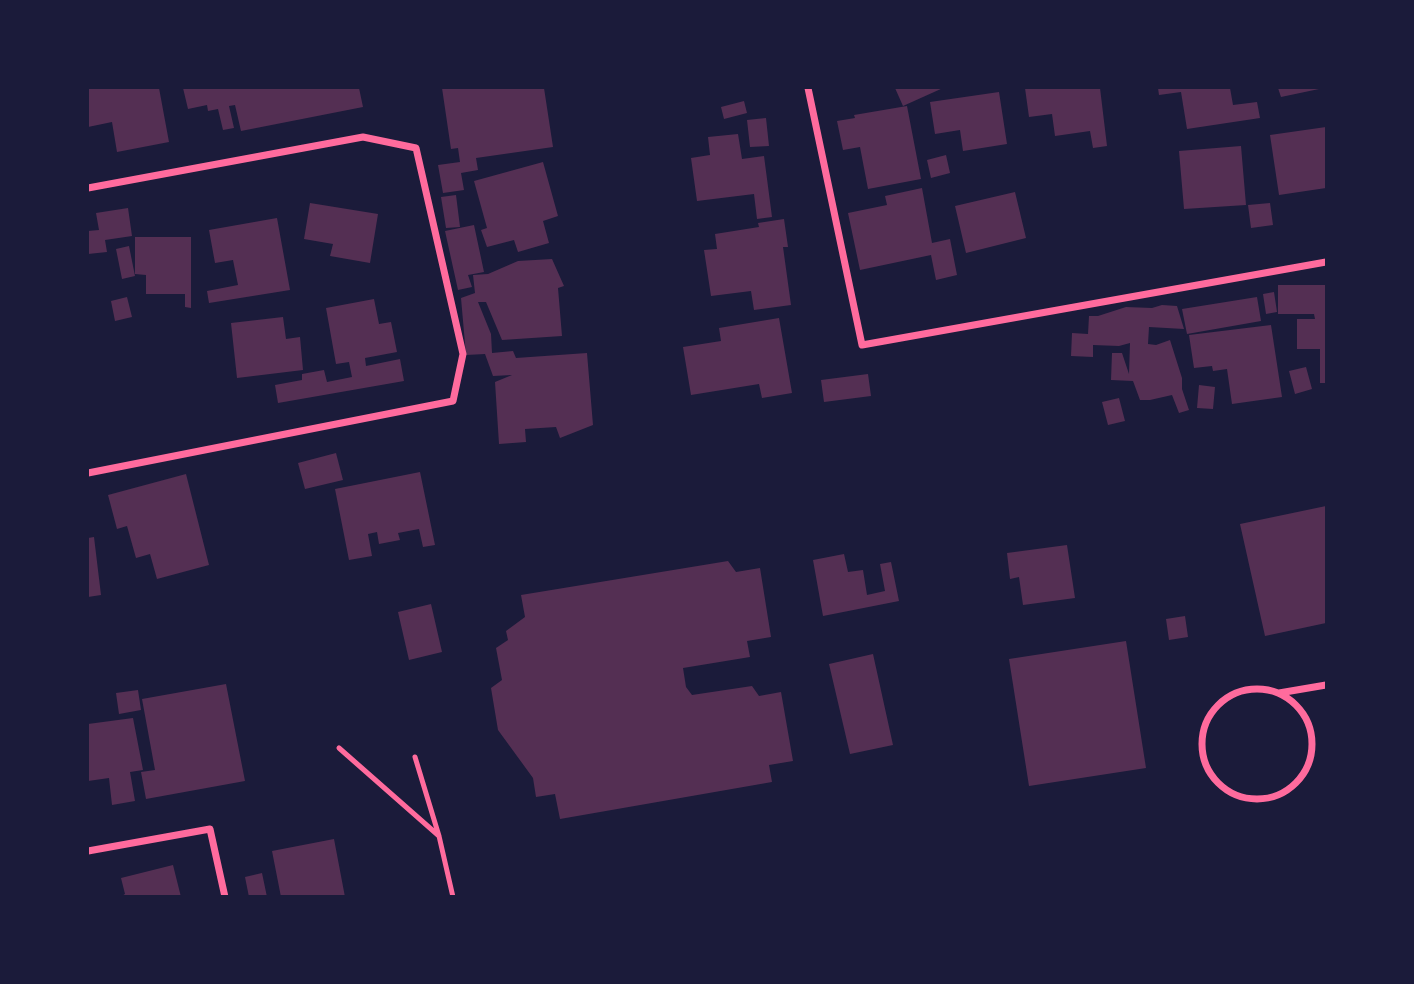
<!DOCTYPE html>
<html>
<head>
<meta charset="utf-8">
<style>
	body { margin:0 }
	#map { position:relative; width:1414px; height:984px; overflow:hidden; background:#1b1b3a; font-family:"Varela Round",sans-serif }
	canvas { display:block }
	.frame { position:absolute; inset:0; border:89px solid #1b1b3a; pointer-events:none }
</style>
</head>
<body>
<div id="map">
<canvas width="1414" height="984"></canvas>
<div class="frame"></div>
</div>
<script>
const ctx = document.querySelector('canvas').getContext('2d');
ctx.lineJoin = 'round';
function fill(path, color) { ctx.fillStyle = color; ctx.fill(path, 'evenodd'); }
const poly = rows => new Path2D(rows.map(r => 'M' + r).join(''));
function stroke(path, color, width, dash) { ctx.strokeStyle = color; ctx.lineWidth = width; ctx.lineCap = dash ? 'butt' : 'round'; ctx.setLineDash(dash || []); ctx.stroke(path); }
fill(poly([
	[88,88,159,88,169,142,117,152,112,122,88,127],
	[183,88,359,88,363,107,241,131,235,105,229,106,234,128,223,130,218,109,208,111,207,105,188,109],
	[442,88,544,88,553,147,476,158,478,170,461,173,464,190,443,193,438,165,460,162,458,148,451,149],
	[895,88,943,88,903,106],
	[1025,88,1100,88,1107,146,1093,148,1090,131,1055,136,1052,114,1029,117],
	[1158,88,1230,88,1233,105,1257,102,1260,118,1187,129,1181,92,1159,95],
	[1278,88,1319,88,1319,89,1281,97],
	[999,92,1007,144,963,151,960,130,935,134,930,102],
	[744,101,747,113,724,119,721,107],
	[907,106,921,179,868,189,860,147,843,150,837,121,855,118,854,115],
	[766,118,769,146,750,147,747,120],
	[1326,127,1326,188,1279,195,1270,135],
	[738,134,742,159,764,156,772,217,757,219,754,194,697,201,691,158,710,155,708,137],
	[1241,146,1246,205,1184,209,1179,151],
	[946,155,950,173,931,178,927,160],
	[543,162,558,216,543,221,549,243,518,252,514,240,487,247,481,230,487,228,474,181],
	[922,188,932,243,950,239,957,275,936,280,931,255,860,270,848,213,887,205,885,196],
	[1015,192,1026,238,966,253,955,206],
	[456,195,460,227,446,228,441,197],
	[310,203,378,214,370,263,330,256,333,244,304,239],
	[1270,203,1273,225,1251,228,1248,205],
	[128,208,132,236,105,240,107,252,88,254,88,231,99,230,96,213],
	[277,218,290,290,209,303,207,291,238,285,233,260,215,263,209,230],
	[784,219,788,247,783,247,791,305,754,310,751,291,711,296,704,250,717,249,715,234,759,227,758,223],
	[474,225,484,272,468,275,472,287,458,290,445,231],
	[135,237,191,237,191,308,185,307,185,294,146,294,146,275,135,274],
	[129,246,135,276,122,279,116,249],
	[552,259,564,286,558,288,562,336,502,340,486,302,478,302,491,334,492,353,513,351,516,358,587,353,593,425,560,438,556,427,525,429,526,442,499,444,495,382,512,375,493,376,485,354,466,355,461,298,475,293,473,275,488,274,518,261],
	[1278,285,1326,285,1326,383,1320,383,1320,349,1297,349,1297,319,1315,319,1314,314,1278,314],
	[1274,292,1277,312,1266,314,1263,294],
	[127,297,132,317,115,321,111,301],
	[1257,297,1261,321,1187,334,1182,309],
	[374,299,379,324,391,322,397,352,365,358,366,366,400,359,404,381,278,403,275,385,302,380,302,374,324,370,327,382,352,377,349,362,336,364,326,308],
	[1162,305,1177,306,1184,329,1149,327,1148,344,1156,345,1170,340,1182,378,1182,389,1189,410,1179,413,1172,395,1150,400,1140,400,1133,381,1111,380,1112,353,1122,353,1129,374,1130,343,1119,346,1093,345,1093,357,1071,356,1072,333,1088,334,1089,316,1098,316,1126,307,1152,308],
	[283,317,286,339,300,337,303,370,237,378,231,323],
	[779,318,792,393,762,398,759,384,691,395,683,347,721,341,719,328],
	[1271,325,1282,397,1232,404,1227,369,1213,371,1212,366,1194,368,1189,335],
	[1306,367,1312,389,1295,394,1289,371],
	[868,374,871,396,824,402,821,380],
	[1199,385,1215,387,1213,409,1197,408],
	[1119,398,1125,421,1108,425,1102,402],
	[336,453,343,480,305,489,298,463],
	[420,472,435,545,423,547,419,529,398,533,400,540,379,544,377,532,368,534,372,556,349,560,335,489],
	[186,474,209,565,157,579,150,554,136,558,127,526,117,529,108,495],
	[1326,506,1326,623,1265,636,1240,524],
	[94,537,101,595,88,597,88,538],
	[1067,545,1075,598,1023,605,1019,577,1010,579,1007,553],
	[844,554,848,572,863,570,867,595,885,591,880,564,891,562,899,601,823,616,813,560],
	[728,561,736,572,760,568,771,637,747,641,750,657,683,668,686,687,692,695,752,686,759,696,781,692,793,761,769,765,772,782,560,819,555,794,536,797,533,778,498,730,491,688,502,680,496,648,508,640,506,631,525,617,521,595],
	[431,604,442,652,409,660,398,612],
	[1185,616,1188,637,1169,640,1166,619],
	[1126,641,1146,768,1029,786,1009,659],
	[873,654,893,745,850,754,829,664],
	[226,684,245,781,146,799,141,772,155,770,142,699],
	[138,690,141,710,119,714,116,693],
	[133,718,143,770,130,772,135,801,112,805,109,778,88,781,88,724],
	[334,839,345,897,281,897,272,851],
	[173,865,181,897,120,897,125,894,121,878],
	[262,873,267,897,249,897,245,877]
]), '#542f53');
stroke(poly([
	[339,748,439,836],
	[415,757,439,836,453,897]
]), '#ff6b9d', 5);
stroke(poly([
	[808,88,862,345,1326,262],
	[88,188,363,137,416,148,463,354,453,401,88,473],
	'1202 744a55 55 0 1 1 110 0a55 55 0 1 1-110 0Z',
	[1279,693,1326,685],
	[88,851,210,829,225,897]
]), '#ff6b9d', 7);
</script>
</body>
</html>
